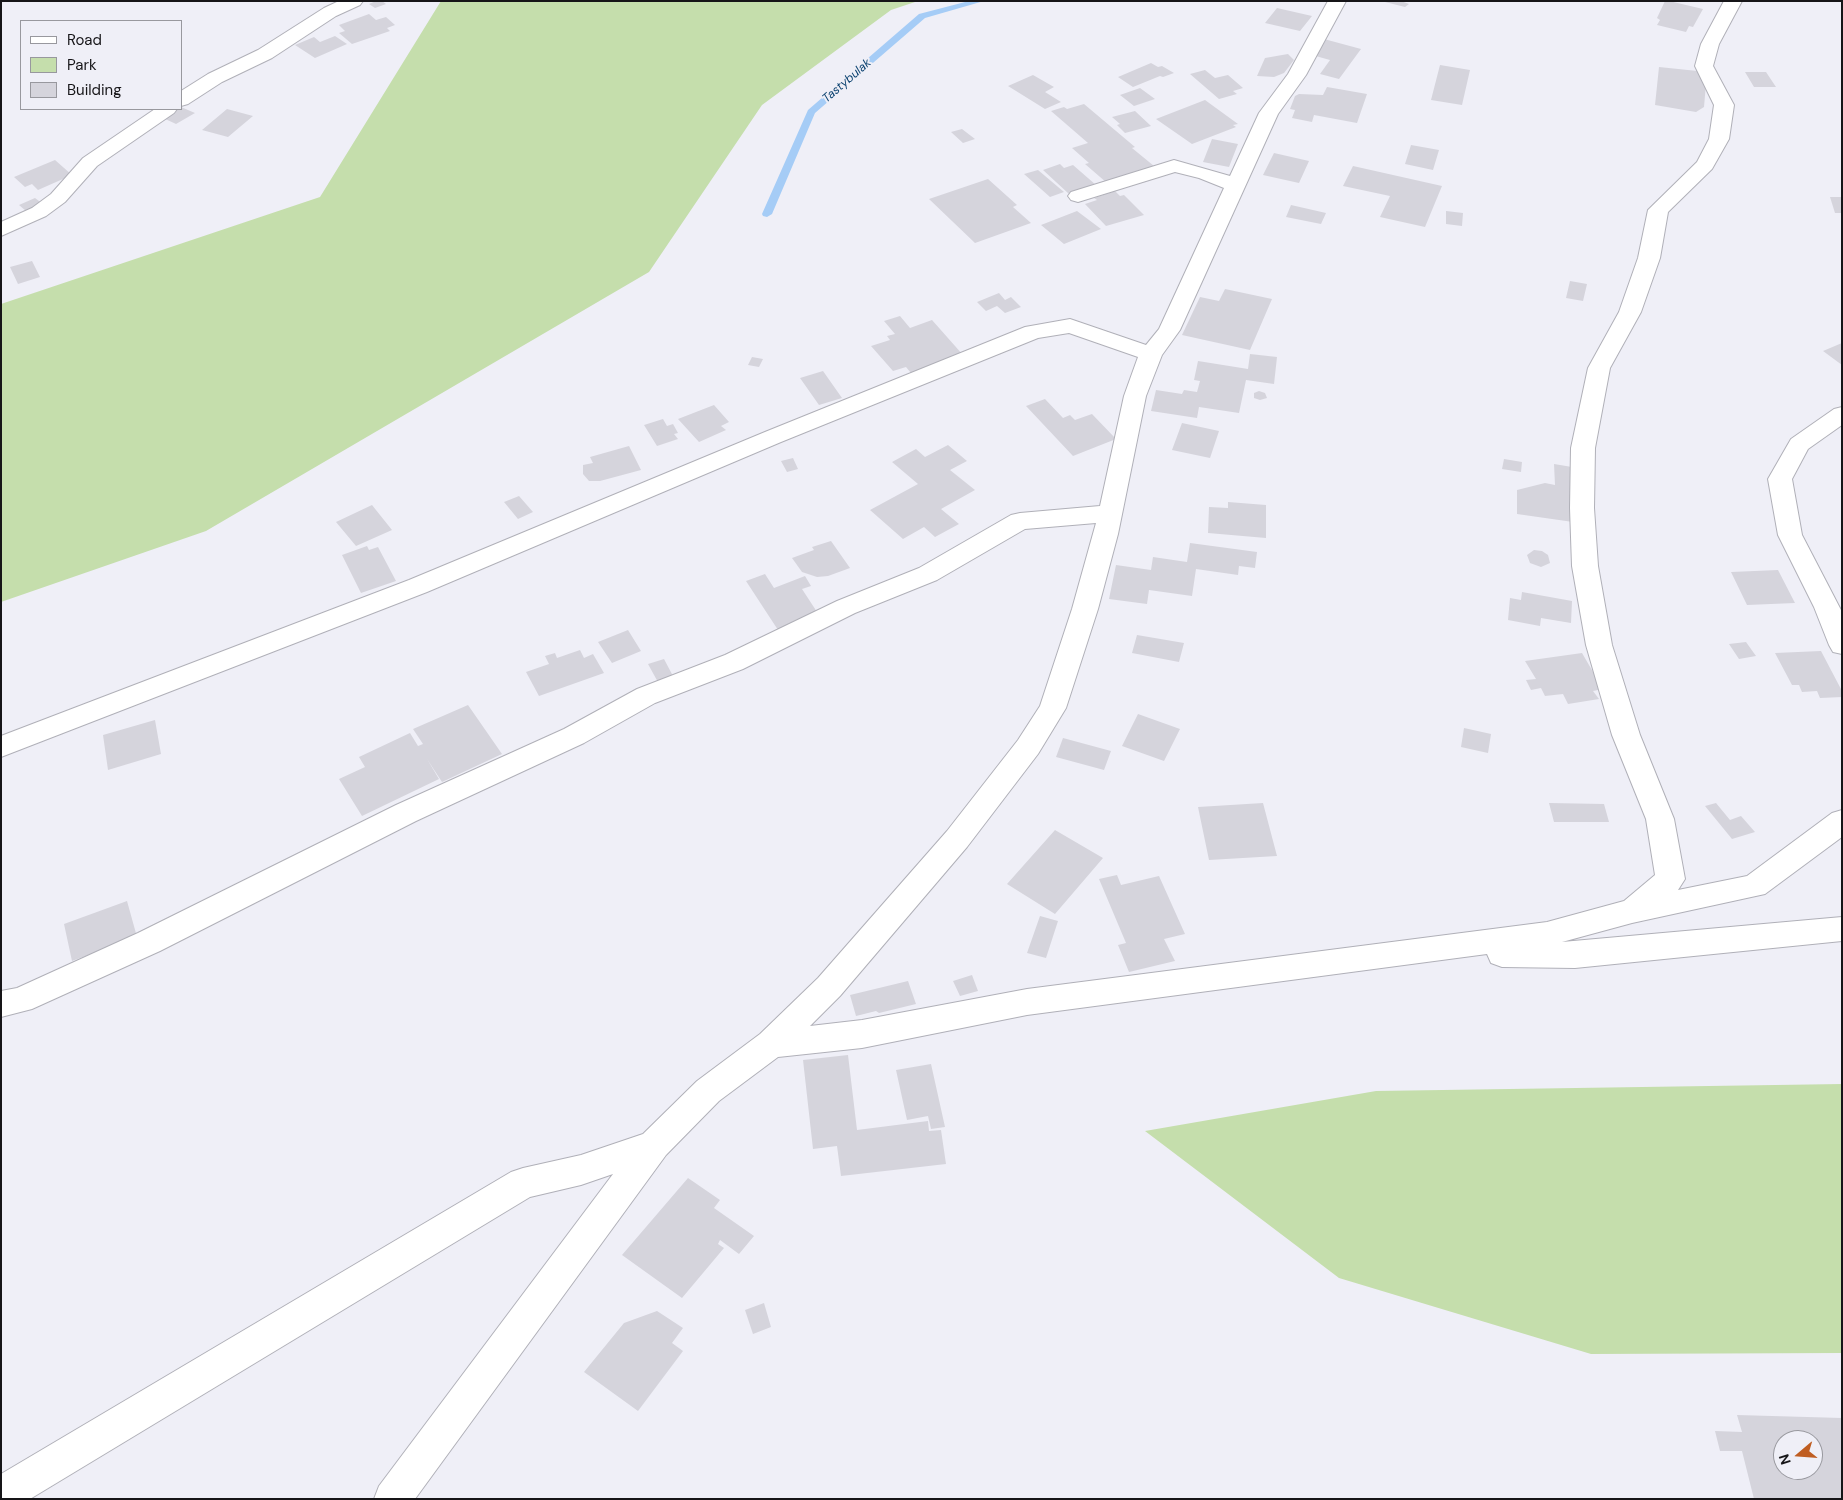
<!DOCTYPE html>
<html>
<head>
<meta charset="utf-8">
<style>
	body { margin:0 }
	#map { position:relative; width:1843px; height:1500px; overflow:hidden; background:#efeff7; font-family:"DM Sans",sans-serif }
	canvas { display:block }
	.frame { position:absolute; inset:0; border:2px solid #161518; pointer-events:none }
	.legend { position:absolute; left:20px; top:20px; width:162px; height:90px; box-sizing:border-box; background:#efeff7; border:1px solid #98989e; margin:0; padding:6px 9px; list-style:none; font-size:15px; color:#161518 }
	.legend li { display:flex; align-items:center; gap:10px; height:25px }
	.legend b { width:25px; border:1px solid #98989e }
	.north { position:absolute; left:1773px; top:1430px; width:50px; height:50px; box-sizing:border-box; background:#efeff7; border:1px solid #98989e; border-radius:50%; rotate:252deg; font-size:14px; font-weight:700; line-height:20px; text-align:center; color:#161518 }
	.north::after { content:''; display:block; margin:auto; width:18px; height:22px; background:#bf5d21; clip-path:polygon(50% 0,100% 100%,50% 72%,0 100%) }
</style>
</head>
<body>
<div id="map">
<canvas width="1843" height="1500"></canvas>
<div class="frame"></div>
<ul class="legend">
<li><b style="height:6px;background:#fff"></b>Road</li>
<li><b style="height:14px;background:#c5deac"></b>Park</li>
<li><b style="height:14px;background:#d5d4dc"></b>Building</li>
</ul>
<div class="north">N</div>
</div>
<script>
const ctx = document.querySelector('canvas').getContext('2d');
ctx.lineJoin = 'round';
function fill(path, color) { ctx.fillStyle = color; ctx.fill(path, 'evenodd'); }
const poly = rows => new Path2D(rows.map(r => 'M' + r).join(''));
function stroke(path, color, width, dash) { ctx.strokeStyle = color; ctx.lineWidth = width; ctx.lineCap = dash ? 'butt' : 'round'; ctx.setLineDash(dash || []); ctx.stroke(path); }
function label(font, color, halo, rows, align = 'center') {
  ctx.font = font + ' "DM Sans",sans-serif'; ctx.lineWidth = 4; ctx.setLineDash([]); ctx.textBaseline = 'middle'; ctx.strokeStyle = halo; ctx.fillStyle = color; for (const [text, x, y, turn = 0] of rows) {
    ctx.save(); ctx.translate(x, y); ctx.rotate((+turn || 0) * Math.PI / 180); ctx.textAlign = isNaN(turn) ? turn : align; if (halo) ctx.strokeText(text, 0, 0); ctx.fillText(text, 0, 0); ctx.restore();
  }
}
fill(poly([
	[441,1,918,1,891,10,762,105,649,272,206,531,1,602,1,304,320,197],
	[1842,1084,1842,1353,1591,1354,1339,1278,1145,1131,1376,1091]
]), '#c5deac');
fill(poly([
	[969,1,984,1,925,18,815,113,772,214,767,217,763,216,762,214,808,110,919,14,969,1]
]), '#a5ccf6');
fill(poly([
	[376,1,382,1,386,4,375,8,369,4],
	[1381,1,1401,1,1409,4,1405,7],
	[1665,1,1669,1,1703,9,1693,27,1689,26,1686,32,1657,25,1660,20,1657,18],
	[1277,8,1312,16,1300,31,1265,23],
	[369,14,376,20,386,17,395,25,387,28,390,31,352,44,339,33,345,31,339,25],
	[335,36,347,44,315,58,295,45,314,37,320,42],
	[1324,39,1361,49,1339,79,1320,74,1330,60,1312,55],
	[1288,54,1294,60,1284,73,1274,77,1257,76,1265,58],
	[1151,63,1158,67,1162,66,1174,73,1163,77,1160,76,1133,87,1118,77],
	[1440,65,1470,70,1462,105,1431,100],
	[1659,67,1707,72,1704,107,1696,112,1655,105],
	[1205,70,1215,78,1228,75,1243,88,1233,91,1237,94,1219,99,1190,74],
	[1745,72,1766,72,1776,87,1754,87],
	[1033,75,1054,87,1045,92,1061,102,1045,109,1008,86],
	[1327,87,1367,94,1357,123,1314,115,1312,122,1292,118,1295,110,1290,109,1295,96,1299,94,1323,95],
	[1140,88,1155,99,1134,106,1120,95],
	[1205,100,1238,124,1233,125,1236,127,1192,144,1156,119],
	[1084,104,1135,147,1132,148,1154,166,1107,183,1085,164,1089,163,1072,148,1088,143,1051,111,1064,107,1067,109],
	[181,107,195,113,176,124,161,117,175,109,181,109],
	[227,109,253,116,228,137,202,130],
	[1135,111,1151,126,1125,133,1117,125,1120,124,1112,117],
	[962,129,975,139,963,143,951,132],
	[1212,139,1238,144,1229,167,1203,162],
	[1411,145,1439,150,1433,170,1405,164],
	[1274,153,1309,161,1299,183,1263,175],
	[55,160,72,175,38,190,32,184,25,187,14,177],
	[1060,164,1064,168,1073,165,1096,185,1069,194,1043,170],
	[1353,166,1442,186,1425,227,1380,217,1390,196,1343,186],
	[1038,170,1064,192,1050,197,1024,174],
	[988,179,1017,205,1013,207,1031,223,975,243,929,199],
	[1115,191,1120,196,1124,195,1144,215,1106,226,1085,204,1097,200,1094,198],
	[1830,197,1842,197,1842,213,1835,213],
	[35,198,43,204,26,211,19,205],
	[1291,205,1326,213,1321,224,1286,217],
	[1077,211,1101,229,1064,244,1041,225],
	[1446,211,1463,213,1462,226,1446,224],
	[32,261,40,277,18,284,10,267],
	[1570,281,1587,284,1583,301,1566,298],
	[1225,289,1272,299,1250,350,1182,335,1200,297,1219,301],
	[999,293,1005,300,1011,297,1021,307,1005,313,997,306,986,311,977,302],
	[900,316,910,328,932,320,963,355,911,373,906,367,893,371,871,346,890,340,887,336,895,334,884,321],
	[1842,343,1842,365,1823,351],
	[1250,354,1277,357,1274,384,1246,380,1239,413,1199,407,1197,418,1151,411,1156,390,1182,394,1184,390,1197,392,1200,381,1194,380,1198,361,1248,369],
	[752,357,763,359,759,367,748,365],
	[823,371,842,398,819,405,800,378],
	[1259,391,1265,393,1267,398,1260,400,1254,398,1254,393],
	[1045,399,1063,418,1070,415,1075,420,1092,414,1116,439,1073,456,1026,406],
	[714,405,729,422,721,426,726,430,699,442,678,419],
	[663,419,667,426,673,424,678,433,674,434,678,439,657,446,644,425],
	[1182,423,1219,431,1210,458,1172,450],
	[948,445,967,461,950,470,975,490,941,509,959,524,935,537,924,527,903,539,870,510,918,484,892,462,916,449,925,457],
	[629,446,641,470,600,481,589,481,583,474,583,465,593,463,590,457],
	[793,458,798,469,787,472,781,461],
	[1504,459,1522,462,1521,472,1502,469],
	[1554,464,1572,467,1573,522,1517,514,1517,490,1545,483,1555,485],
	[519,496,533,512,518,519,504,502],
	[1228,502,1266,505,1266,538,1208,533,1209,507,1228,508],
	[372,505,392,530,356,546,336,522],
	[831,541,850,568,828,576,817,577,802,572,792,558,814,550,812,547],
	[1190,543,1257,552,1255,568,1239,566,1238,575,1196,569,1192,596,1149,590,1147,604,1109,599,1116,565,1151,570,1153,557,1187,562],
	[367,546,369,550,378,547,396,581,361,593,342,555],
	[1534,550,1542,551,1548,555,1550,563,1541,567,1530,563,1527,555],
	[1778,570,1795,603,1747,605,1731,572],
	[765,574,774,588,805,576,811,586,802,589,819,615,778,630,746,581],
	[1522,592,1572,601,1571,623,1541,618,1540,626,1508,620,1510,598,1521,600],
	[628,630,641,651,612,663,598,642],
	[1137,635,1184,643,1179,662,1132,653],
	[1746,642,1756,656,1739,659,1729,644],
	[580,650,584,658,593,654,604,673,539,696,526,672,549,664,545,656,555,653,557,658],
	[1821,651,1842,691,1842,697,1820,698,1817,691,1802,692,1799,685,1792,685,1775,653],
	[1582,653,1603,689,1593,691,1599,699,1568,704,1563,694,1545,696,1541,688,1531,690,1526,680,1536,679,1525,661],
	[664,659,674,678,659,684,648,664],
	[468,705,502,754,442,782,427,759,439,779,362,816,339,779,365,767,359,757,410,733,418,746,423,744,413,729],
	[1138,714,1180,729,1164,761,1122,746],
	[155,720,161,754,108,770,103,735],
	[1464,728,1491,734,1488,753,1461,747],
	[1063,738,1111,751,1104,770,1056,757],
	[1263,803,1277,856,1209,860,1198,807],
	[1549,803,1604,804,1609,822,1554,822],
	[1716,803,1730,820,1741,816,1755,832,1732,839,1705,806],
	[1055,830,1103,858,1055,914,1007,884],
	[1117,875,1121,885,1159,876,1185,934,1164,939,1175,961,1129,972,1118,945,1126,943,1099,879],
	[127,901,137,937,72,961,64,924],
	[1040,916,1058,921,1046,958,1027,953],
	[972,975,978,991,960,996,953,981],
	[908,981,916,1004,879,1013,876,1011,856,1016,850,995],
	[848,1055,857,1130,928,1121,929,1131,941,1130,946,1164,841,1176,837,1146,813,1149,803,1060],
	[931,1064,945,1127,931,1129,928,1116,907,1120,896,1070],
	[688,1178,720,1200,714,1208,754,1236,739,1254,720,1240,718,1244,724,1248,682,1298,622,1255],
	[764,1303,771,1327,753,1334,745,1310],
	[657,1311,683,1328,672,1343,683,1351,638,1411,584,1372,624,1323],
	[1737,1415,1842,1418,1842,1499,1754,1499,1742,1451,1720,1451,1715,1431,1742,1432],
	[1783,1440,1813,1440,1813,1470,1783,1470]
]), '#d5d4dc');
const minor = poly([
	[339,1,363,1,360,5,336,16,272,58,222,82,188,104,181,106,181,91,208,74,258,50,324,8,339,1],
	[1328,1,1346,1,1306,75,1278,114,1180,330,1162,355,1146,396,1118,534,1098,609,1066,708,1038,754,967,847,840,996,810,1026,862,1020,1027,989,1547,922,1624,901,1655,875,1646,819,1612,735,1586,645,1572,566,1570,508,1571,448,1588,368,1619,312,1638,258,1648,210,1697,162,1709,139,1714,105,1695,66,1701,44,1724,1,1742,1,1719,44,1713,66,1734,105,1729,139,1712,169,1668,212,1660,258,1641,312,1610,368,1595,448,1594,508,1598,566,1612,645,1640,735,1674,819,1685,879,1678,890,1747,876,1832,813,1842,810,1842,837,1765,894,1632,923,1562,942,1842,917,1842,941,1575,968,1502,967,1491,963,1487,954,1027,1015,862,1048,778,1057,719,1101,666,1155,415,1499,374,1499,379,1486,613,1174,581,1185,530,1197,30,1499,1,1499,1,1474,511,1172,523,1168,581,1155,643,1134,697,1081,760,1034,818,978,947,831,1018,740,1040,706,1072,609,1096,523,1025,529,937,580,855,613,743,669,655,703,584,743,416,821,160,951,32,1009,1,1017,1,991,17,988,138,933,396,805,564,729,637,689,725,655,837,601,919,568,1011,515,1020,513,1100,506,1124,396,1138,357,1069,333,1038,338,781,442,427,592,1,757,1,736,409,580,765,432,1025,327,1070,319,1146,345,1159,329,1224,188,1199,178,1175,172,1078,202,1071,200,1068,196,1071,192,1174,160,1230,176,1259,113,1288,74,1328,1],
	[155,109,177,109,174,113,97,166,65,202,46,216,1,236,1,222,32,208,51,194,83,158,155,109],
	[1842,407,1842,425,1808,449,1792,479,1802,535,1842,612,1842,654,1833,652,1829,645,1814,607,1778,535,1768,479,1791,439,1834,409,1842,407]
]);
stroke(minor, '#b0b0b8', 2);
fill(minor, '#fff');
label('italic 12px', '#0a416f', '#efeff7', [
	["Tastybulak",847,81,-41]
]);
</script>
</body>
</html>
